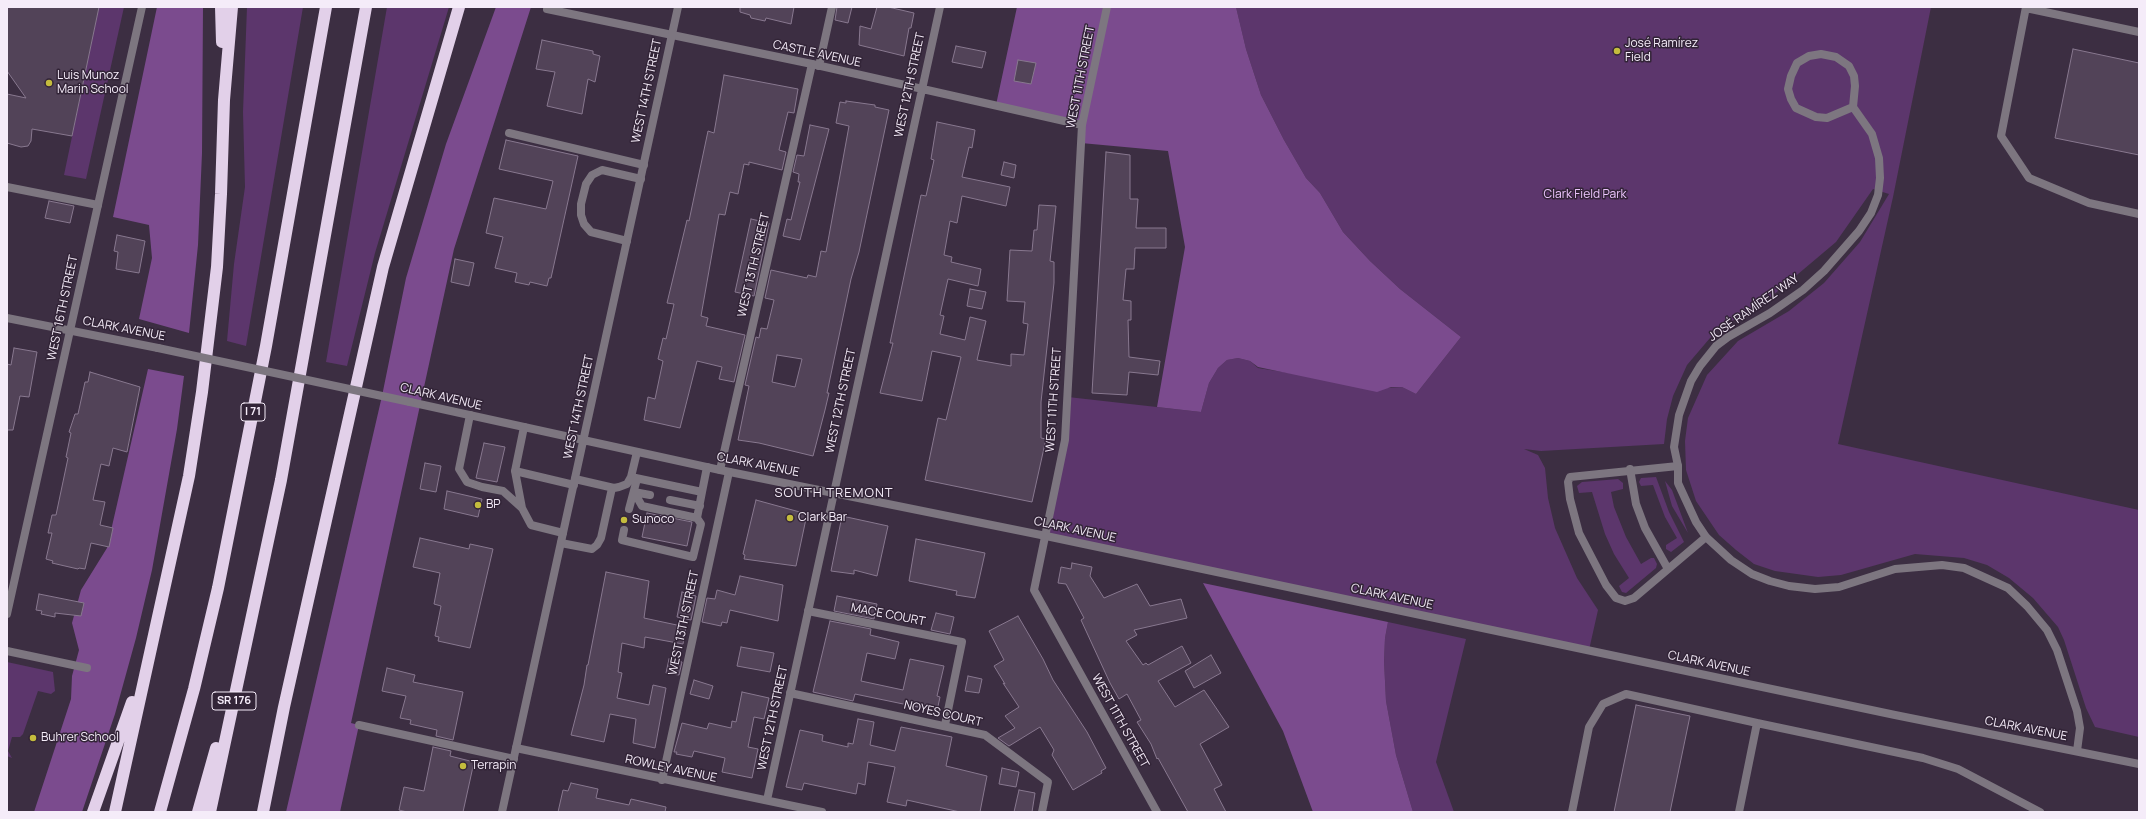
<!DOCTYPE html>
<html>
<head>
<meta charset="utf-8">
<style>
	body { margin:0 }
	#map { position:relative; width:2146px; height:819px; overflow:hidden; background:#3c2e42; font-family:Manrope,sans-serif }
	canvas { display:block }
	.frame { position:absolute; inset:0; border:8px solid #f5ecf9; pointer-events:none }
</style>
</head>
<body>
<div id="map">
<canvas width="2146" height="819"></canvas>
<div class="frame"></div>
</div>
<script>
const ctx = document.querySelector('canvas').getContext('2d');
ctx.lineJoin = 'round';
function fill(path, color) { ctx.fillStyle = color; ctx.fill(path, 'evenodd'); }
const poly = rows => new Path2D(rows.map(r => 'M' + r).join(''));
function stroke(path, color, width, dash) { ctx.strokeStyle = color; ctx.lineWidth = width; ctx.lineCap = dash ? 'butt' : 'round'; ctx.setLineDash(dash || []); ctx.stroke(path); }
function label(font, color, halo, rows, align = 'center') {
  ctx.font = font + ' Manrope,sans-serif'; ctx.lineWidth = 3; ctx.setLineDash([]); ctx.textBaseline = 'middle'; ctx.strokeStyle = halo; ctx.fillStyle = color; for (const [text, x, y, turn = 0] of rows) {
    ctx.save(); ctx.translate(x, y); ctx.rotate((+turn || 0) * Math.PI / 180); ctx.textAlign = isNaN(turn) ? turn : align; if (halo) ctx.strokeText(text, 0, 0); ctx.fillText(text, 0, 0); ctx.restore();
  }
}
fill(poly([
	[99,7,124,7,86,179,64,175],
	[247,7,303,7,246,346,227,341,234,264,245,187,243,112],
	[387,7,449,7,375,253,347,366,326,362],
	[1236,7,1931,7,1893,197,1838,444,2139,510,2139,737,2095,727,2086,708,2064,640,2058,627,2033,598,2009,578,1987,565,1964,558,1915,554,1841,575,1818,577,1775,571,1754,564,1736,550,1719,535,1696,501,1686,470,1685,441,1688,418,1707,375,1738,341,1789,311,1824,283,1860,242,1889,194,1873,189,1836,242,1772,296,1716,331,1687,365,1673,396,1667,419,1664,444,1541,451,1524,449,1538,455,1545,468,1548,498,1555,528,1577,578,1598,610,1589,650,1046,536,1068,397,1201,412,1209,383,1218,368,1227,360,1238,358,1250,361,1258,368,1383,388,1402,387,1416,394,1461,337,1400,289,1370,261,1343,232,1320,193,1306,178,1284,140,1261,95,1246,49],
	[1656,477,1669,512,1684,542,1671,552,1666,549,1666,545,1677,538,1665,517,1653,485,1641,486,1639,482,1641,478],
	[1618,479,1623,483,1623,489,1611,492,1614,507,1626,537,1641,564,1651,558,1654,558,1657,564,1656,568,1626,593,1622,592,1619,586,1629,578,1614,554,1605,534,1592,492,1579,493,1577,486,1582,482],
	[1665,481,1672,490,1688,533,1672,506],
	[1388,622,1466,639,1436,762,1454,812,1413,812,1396,755,1386,701,1384,661,1385,638],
	[7,662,53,672,55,691,51,694,38,691,23,734,20,737,12,737,8,751,12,758,7,756]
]), '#5c366c');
fill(poly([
	[157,7,203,7,202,153,198,245,189,333,139,319,152,258,149,225,113,217],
	[496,7,531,7,454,249,351,723,359,725,340,812,286,812,382,396,406,278,446,144],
	[1017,7,1236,7,1246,49,1261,95,1284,140,1306,178,1320,193,1343,232,1370,261,1400,289,1461,337,1416,394,1402,387,1391,387,1377,392,1258,367,1250,361,1238,358,1227,360,1218,368,1209,383,1201,412,1157,407,1185,247,1168,151,1081,143,1082,125,996,105],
	[148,369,184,376,177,429,152,570,136,638,115,714,82,812,34,812,71,699,72,676,79,650,72,623,81,590,107,548],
	[1203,583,1388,622,1385,638,1384,661,1386,701,1396,755,1413,812,1313,812,1283,731]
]), '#7b4b8e');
const building = poly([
	[7,7,99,7,72,136,32,129,31,141,28,146,21,147,7,143,7,94,26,98,7,71,7,7],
	[740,7,794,7,791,24,766,18,765,21,751,18,750,15,740,12,740,7],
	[837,7,852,7,848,23,835,20,837,7],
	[877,7,888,7,914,13,911,28,909,28,904,56,859,45,860,26,871,29,877,7],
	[542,40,593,51,593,54,600,56,595,82,588,79,582,114,547,106,555,72,536,69,542,40],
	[956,46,986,52,982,68,952,62,956,46],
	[2073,49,2139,63,2139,155,2055,138,2073,49],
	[1018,60,1036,63,1031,84,1014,81,1018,60],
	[724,75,798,89,794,113,788,112,779,150,786,152,782,170,749,162,749,165,744,164,738,194,730,192,725,215,719,214,701,316,708,318,706,326,745,335,734,382,719,379,722,367,697,361,680,428,644,420,648,397,655,399,663,361,658,359,663,338,666,339,674,304,667,303,687,220,689,221,708,131,714,133,724,75],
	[846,101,875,105,875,107,889,110,859,252,851,279,827,393,829,393,825,410,813,456,759,443,738,440,749,386,745,385,756,337,759,338,761,328,767,329,774,300,765,298,771,270,807,278,808,275,816,277,821,251,826,252,849,126,836,123,840,102,846,103,846,101],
	[777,355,802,359,795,387,772,382,777,355],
	[937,122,975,130,972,148,969,147,962,177,1010,187,1006,206,962,196,957,223,950,221,944,255,952,257,951,262,981,269,978,286,948,279,940,315,944,316,940,334,965,340,970,317,986,321,977,360,1011,366,1011,354,1024,355,1028,324,1023,323,1025,302,1007,301,1010,250,1032,251,1034,230,1037,230,1039,205,1056,206,1050,261,1054,262,1054,283,1041,402,1041,438,1046,439,1032,502,925,480,938,418,946,420,961,357,932,351,922,401,880,393,893,343,890,343,921,195,926,196,934,160,931,159,937,122],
	[810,125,829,129,800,240,783,236,787,219,791,220,800,182,798,182,799,174,793,172,797,155,804,156,810,125],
	[506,140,578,156,551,278,549,278,547,286,530,282,529,285,515,282,517,273,495,268,503,237,486,233,494,198,546,209,553,181,499,169,506,140],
	[1106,152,1130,155,1130,199,1138,199,1136,228,1166,228,1166,248,1135,248,1134,269,1126,269,1123,300,1131,301,1131,320,1128,320,1129,357,1160,361,1158,375,1129,372,1127,395,1092,393,1106,152],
	[1004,162,1016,165,1014,178,1001,175,1004,162],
	[49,201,74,206,70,223,45,218,49,201],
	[751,219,769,223,754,296,735,292,751,219],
	[117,235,145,241,139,273,116,269,118,252,114,251,117,235],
	[455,259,474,263,469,286,451,282,455,259],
	[970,289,986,292,982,309,967,306,970,289],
	[14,348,37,352,29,397,20,396,13,430,7,430,7,364,11,365,14,348],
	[90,372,140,387,127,452,113,448,109,466,101,464,93,500,105,502,100,525,113,528,109,547,91,543,85,569,79,568,78,569,52,563,53,561,46,559,52,533,48,533,52,515,56,515,68,458,66,457,71,433,69,432,75,414,78,414,85,382,88,382,90,372],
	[484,443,505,447,497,482,476,478,484,443],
	[425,463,441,466,436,492,420,489,425,463],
	[447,491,482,499,478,517,444,509,447,491],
	[756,500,807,514,796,566,744,559,745,555,743,554,756,500],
	[647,513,692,522,687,546,642,537,647,513],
	[842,516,888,526,877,576,854,570,854,574,831,571,842,516],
	[420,538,469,549,470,544,493,549,470,648,438,641,439,637,435,636,441,606,434,604,440,573,413,567,420,538],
	[916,539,985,553,975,598,956,595,957,591,909,581,916,539],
	[1072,563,1092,567,1090,576,1104,598,1137,584,1150,606,1181,599,1187,618,1134,630,1137,635,1126,641,1143,665,1146,663,1148,665,1182,646,1191,663,1158,681,1175,707,1204,690,1229,727,1200,744,1222,785,1214,789,1226,812,1188,812,1158,758,1157,759,1151,744,1137,722,1141,720,1127,694,1119,699,1110,683,1081,620,1084,618,1066,584,1058,583,1061,567,1071,569,1072,563],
	[606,572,649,581,644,618,686,627,683,644,645,637,644,648,622,643,618,672,622,673,617,698,649,705,653,685,666,688,655,748,633,743,636,719,610,714,604,742,571,735,584,685,587,665,588,665,606,572],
	[740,576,783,585,778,621,730,610,727,623,722,622,721,626,702,622,707,598,715,599,717,590,735,595,740,576],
	[682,592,696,596,691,620,677,617,682,592],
	[39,594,84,603,81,616,55,613,55,617,41,614,42,611,36,610,39,594],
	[837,596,877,604,874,619,834,611,837,596],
	[936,613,954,617,950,634,931,630,936,613],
	[1018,616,1043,659,1053,680,1087,732,1106,768,1101,771,1102,773,1073,790,1052,755,1054,750,1040,727,1009,746,998,738,1015,728,1005,716,1019,707,1003,683,1005,684,994,666,1004,660,989,631,1018,616],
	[830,621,871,629,870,635,899,642,895,659,867,653,861,681,903,690,910,659,944,666,937,696,940,697,937,711,855,694,853,701,813,692,830,621],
	[741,647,774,653,770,672,737,666,741,647],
	[1211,655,1221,673,1194,688,1185,671,1211,655],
	[669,659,682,662,679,675,666,673,669,659],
	[387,668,415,675,413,682,463,692,453,740,436,736,437,730,410,724,411,720,400,718,406,696,382,691,387,668],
	[968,676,982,679,979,693,965,691,968,676],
	[694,680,713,686,709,699,690,694,694,680],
	[742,692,769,698,764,719,754,717,748,747,758,749,752,778,722,772,725,758,694,751,692,757,676,754,677,752,674,752,682,723,707,729,709,723,731,728,732,721,736,722,742,692],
	[1636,705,1690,716,1670,812,1614,812,1636,705],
	[858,719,874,722,870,745,895,751,901,727,952,737,946,766,987,776,980,812,960,812,907,800,906,806,887,802,895,767,868,762,865,785,858,783,856,794,804,783,802,790,786,787,800,730,823,735,822,741,848,747,848,743,853,744,858,719],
	[433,747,451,751,450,756,474,762,463,812,407,812,399,810,404,787,424,791,433,747],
	[1002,768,1019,772,1016,787,999,784,1002,768],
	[571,783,598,789,596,798,629,805,631,799,666,807,665,812,558,812,563,790,568,791,571,783],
	[1019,790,1035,793,1032,812,1014,812,1019,790]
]);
fill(building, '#524358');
stroke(building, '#88788f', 1);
stroke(poly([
	[2026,7,2001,136,2029,178,2089,203,2139,214],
	[2026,8,2139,32],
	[819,66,832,7],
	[509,133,644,165],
	[7,187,98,205],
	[627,241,591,232,584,224,581,215,581,204,586,184,592,175,602,170,641,179],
	[470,415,459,469,467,482,482,487,503,491,522,508,531,525,563,533],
	[524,427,515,471,574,485],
	[1678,466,1570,477,1568,482,1570,499,1579,533,1606,585,1616,598,1625,601,1634,598,1706,537],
	[1630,469,1636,504,1645,528,1668,569],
	[720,470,812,64],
	[515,471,522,508],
	[631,477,702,492,697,518,642,506,634,492],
	[575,479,614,488,619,487,627,484,631,477,637,452],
	[634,492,650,495],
	[702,492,707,467],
	[670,500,700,506],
	[629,509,637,479],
	[624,530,622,540,693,557,701,524,697,518],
	[561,543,592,549,597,545,601,538,612,488],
	[808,611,962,642,945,725],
	[790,693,985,735,1048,782,1042,812],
	[662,780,729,472],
	[1572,812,1589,727,1603,704,1626,694,1757,723],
	[1739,812,1757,723,1923,758,1958,769,2040,812]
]), '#7d7680', 8);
stroke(poly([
	[1107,7,1082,125,1065,440,1034,590,1157,812],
	[547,9,812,64,1082,125],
	[1853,107,1827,118,1816,117,1796,108,1791,99,1788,89,1791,76,1797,63,1809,56,1821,54,1836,57,1849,66,1854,76,1855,86,1853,107,1872,134,1879,158,1880,178,1878,195,1871,213,1859,231,1824,271,1803,290,1770,313,1728,337,1716,346,1700,366,1691,381,1679,415,1674,447,1678,466,1678,483,1696,522,1706,537,1731,560,1752,574,1770,581,1789,586,1815,589,1839,587,1895,569,1942,565,1964,568,2008,588,2027,606,2047,630,2057,650,2077,711,2080,728,2077,751],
	[7,614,142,7],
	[7,651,87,668],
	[359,725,514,759],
	[516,748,822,812],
	[767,800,940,7]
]), '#7d7680', 8);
stroke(poly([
	[7,318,158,348],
	[410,402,720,470,1046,536,1895,715,2139,764],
	[502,812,678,7]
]), '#7d7680', 8);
stroke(poly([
	[221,7,222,42],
	[93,812,132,702],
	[115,812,189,476,202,392,217,267,221,194,224,100,232,7],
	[160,812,194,689,218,588,266,346,326,7],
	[198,812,216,748],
	[210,812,281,480,366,7],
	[263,812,284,707,383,267,459,7]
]), '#e2d0e9', 12);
stroke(poly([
	[158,348,410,402]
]), '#7d7680', 8);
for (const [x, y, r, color] of [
	[1617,51,4,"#c4bc3d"],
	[49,83,4,"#c4bc3d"],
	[478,505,4,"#c4bc3d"],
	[790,518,4,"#c4bc3d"],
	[624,520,4,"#c4bc3d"],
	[33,738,4,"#c4bc3d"],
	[463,766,4,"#c4bc3d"]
]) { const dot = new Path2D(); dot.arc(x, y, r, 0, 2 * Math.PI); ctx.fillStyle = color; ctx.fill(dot); stroke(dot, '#322437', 1.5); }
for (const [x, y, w] of [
	[253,412,24],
	[234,701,44]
]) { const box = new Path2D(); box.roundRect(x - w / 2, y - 9, w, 18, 3); ctx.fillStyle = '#322437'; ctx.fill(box); stroke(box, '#f5ecf9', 1); }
label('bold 11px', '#f5ecf9', null, [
	["I 71",253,412],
	["SR 176",234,701]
]);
label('12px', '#f5ecf9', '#322437', [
	["José Ramírez",1625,44],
	["Field",1625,58],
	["Luis Munoz",57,76],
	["Marin School",57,90],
	["BP",486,505],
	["Clark Bar",798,518],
	["Sunoco",632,520],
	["Buhrer School",41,738],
	["Terrapin",471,766]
], 'left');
label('12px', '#f5ecf9', '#322437', [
	["CASTLE AVENUE",817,54,12],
	["WEST 11TH STREET",1081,77,-79],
	["WEST 12TH STREET",910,85,-78],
	["WEST 14TH STREET",647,91,-78],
	["WEST 13TH STREET",754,265,-77],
	["WEST 16TH STREET",63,308,-78],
	["JOSÉ RAMÍREZ WAY",1754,308,-35],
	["CLARK AVENUE",124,329,11],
	["CLARK AVENUE",441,397,13],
	["WEST 11TH STREET",1054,400,-86],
	["WEST 12TH STREET",841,401,-78],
	["WEST 14TH STREET",579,407,-78],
	["CLARK AVENUE",758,465,11],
	["CLARK AVENUE",1075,530,12],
	["CLARK AVENUE",1392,597,12],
	["MACE COURT",888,615,11],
	["WEST 13TH STREET",684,623,-78],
	["CLARK AVENUE",1709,664,12],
	["NOYES COURT",943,714,13],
	["WEST 12TH STREET",773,718,-78],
	["WEST 11TH STREET",1120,721,61],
	["CLARK AVENUE",2026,729,11],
	["ROWLEY AVENUE",671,769,12]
]);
label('12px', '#edc5fe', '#322437', [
	["Clark Field Park",1585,195]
]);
ctx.letterSpacing = '1px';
label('13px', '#f5ecf9', '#322437', [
	["SOUTH TREMONT",834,493]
]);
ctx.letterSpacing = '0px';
</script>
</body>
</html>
